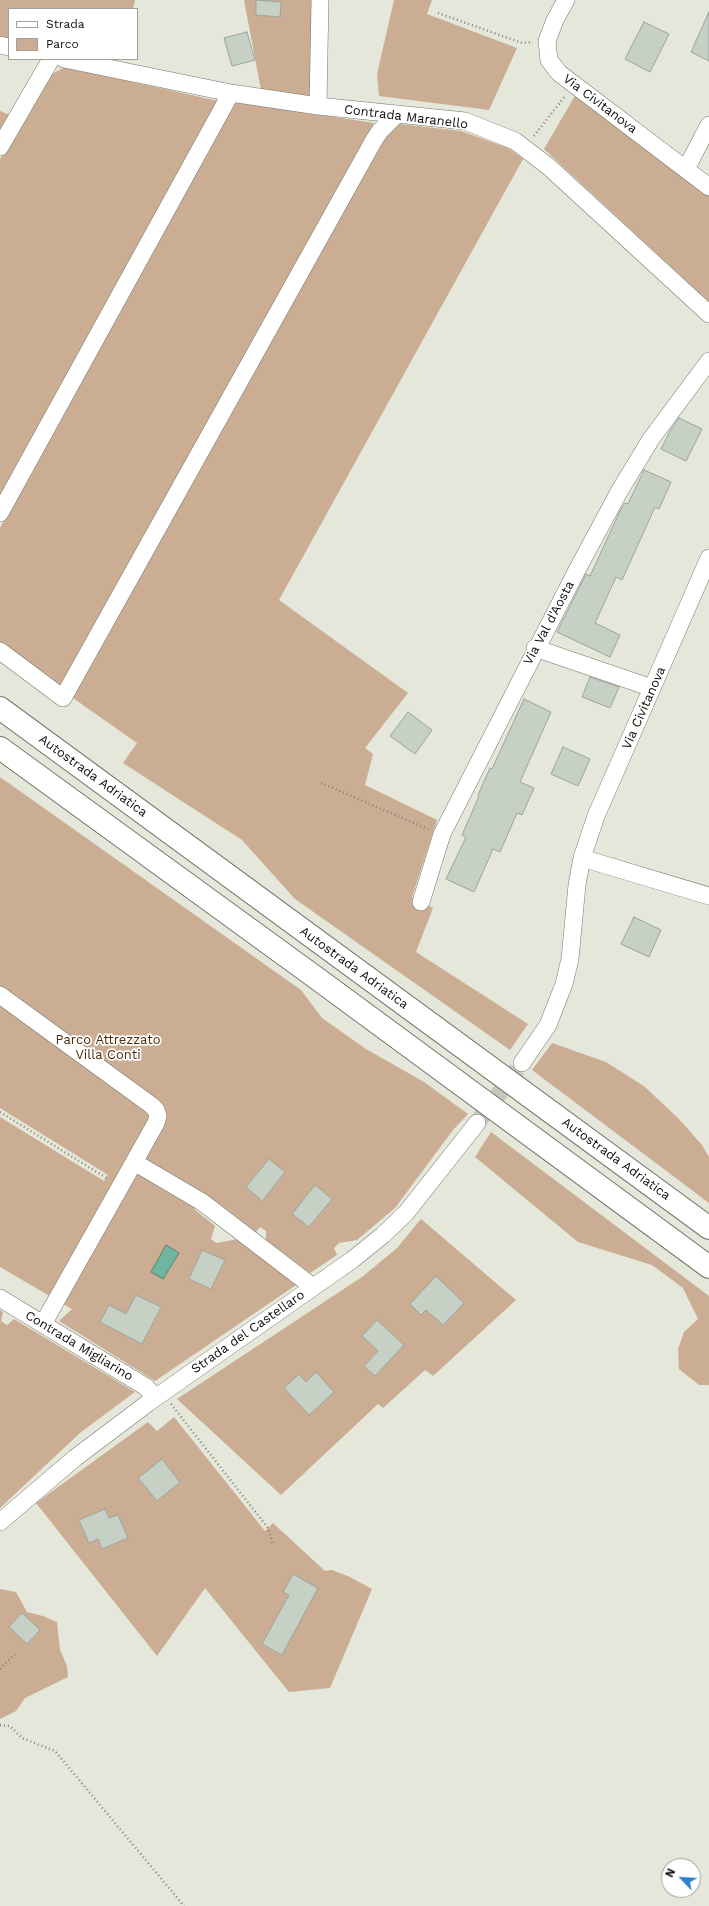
<!DOCTYPE html>
<html>
<head>
<meta charset="utf-8">
<style>
	body { margin:0 }
	#map { position:relative; width:709px; height:1906px; overflow:hidden; background:#e4e7d9; font-family:"Work Sans",sans-serif }
	canvas { display:block }
	.legend { position:absolute; left:8px; top:8px; width:130px; height:52px; box-sizing:border-box; background:#fff; border:1px solid #9f9f9d; margin:0; padding:5px 7px; list-style:none; font-size:12px; color:#0e0f0a }
	.legend li { display:flex; align-items:center; gap:8px; height:20px }
	.legend b { width:20px; border:1px solid #9f9f9d }
	.north { position:absolute; left:661px; top:1858px; width:40px; height:40px; box-sizing:border-box; background:#fff; border:1px solid #9f9f9d; border-radius:50%; rotate:295deg; font-size:11px; font-weight:700; line-height:16px; text-align:center; color:#0e0f0a }
	.north::after { content:''; display:block; margin:auto; width:14px; height:18px; background:#2b82d0; clip-path:polygon(50% 0,100% 100%,50% 72%,0 100%) }
</style>
</head>
<body>
<div id="map">
<canvas width="709" height="1906"></canvas>
<ul class="legend">
<li><b style="height:5px;background:#fff"></b>Strada</li>
<li><b style="height:11px;background:#caad93"></b>Parco</li>
</ul>
<div class="north">N</div>
</div>
<script>
const ctx = document.querySelector('canvas').getContext('2d');
ctx.lineJoin = 'round';
function fill(path, color) { ctx.fillStyle = color; ctx.fill(path, 'evenodd'); }
const poly = rows => new Path2D(rows.map(r => 'M' + r).join(''));
function stroke(path, color, width, dash) { ctx.strokeStyle = color; ctx.lineWidth = width; ctx.lineCap = dash ? 'butt' : 'round'; ctx.setLineDash(dash || []); ctx.stroke(path); }
function label(font, color, halo, rows, align = 'center') {
  ctx.font = font + ' "Work Sans",sans-serif'; ctx.lineWidth = 3.5; ctx.setLineDash([]); ctx.textBaseline = 'middle'; ctx.strokeStyle = halo; ctx.fillStyle = color; for (const [text, x, y, turn = 0] of rows) {
    ctx.save(); ctx.translate(x, y); ctx.rotate((+turn || 0) * Math.PI / 180); ctx.textAlign = isNaN(turn) ? turn : align; if (halo) ctx.strokeText(text, 0, 0); ctx.fillText(text, 0, 0); ctx.restore();
  }
}
fill(poly([
	[0,0,135,0,133,9,9,9,9,40,0,38],
	[244,0,312,0,312,98,261,90],
	[394,0,432,0,427,14,517,48,489,110,379,96,377,74],
	[65,67,218,101,0,501,0,159,48,76],
	[576,94,709,196,709,302,544,149],
	[235,102,374,123,61,686,0,642,0,528],
	[0,111,10,115,0,133],
	[391,123,461,131,508,148,523,159,279,600,408,693,365,748,373,754,365,785,437,820,412,897,433,908,416,952,528,1024,510,1050,295,899,242,840,123,763,137,743,73,698],
	[0,777,301,990,322,1018,366,1049,424,1082,468,1114,453,1130,395,1208,357,1240,339,1243,334,1248,337,1255,310,1273,266,1240,266,1231,260,1227,256,1232,209,1196,194,1209,215,1226,211,1239,216,1243,239,1239,296,1285,155,1381,59,1321,72,1309,0,1267,0,1117,104,1181,108,1175,0,1108],
	[269,1159,285,1172,263,1200,246,1187],
	[315,1185,332,1199,309,1227,293,1214],
	[202,1250,224,1261,211,1289,189,1279],
	[136,1295,161,1308,142,1344,100,1322,109,1305,126,1314],
	[552,1043,606,1062,645,1087,679,1119,702,1145,709,1157,709,1203,532,1070],
	[491,1132,709,1296,709,1385,699,1385,679,1369,678,1349,684,1332,698,1319,683,1288,652,1265,578,1242,475,1157],
	[421,1219,516,1300,433,1376,425,1370,383,1408,378,1404,281,1495,177,1399,362,1277,397,1248],
	[436,1277,464,1303,443,1325,426,1310,421,1315,410,1304],
	[377,1320,404,1345,375,1376,364,1366,378,1351,362,1336],
	[316,1373,334,1392,309,1415,284,1388,306,1382],
	[0,1310,3,1312,1,1321,7,1325,14,1319,135,1392,81,1432,0,1508],
	[174,1417,265,1531,273,1523,325,1571,332,1570,350,1577,372,1589,330,1688,289,1692,205,1588,157,1656,36,1503,148,1422,157,1431],
	[139,1478,180,1482,157,1501],
	[105,1509,109,1518,118,1515,128,1538,102,1549,98,1539,89,1543,79,1520],
	[318,1588,281,1655,262,1644,289,1595,283,1592],
	[0,1589,16,1592,27,1612,43,1616,57,1622,60,1650,67,1666,68,1677,25,1698,16,1711,0,1719],
	[22,1613,40,1630,27,1644,9,1627]
]), '#caad93');
const water = poly([
	[166,1245,179,1253,163,1279,151,1272,166,1245]
]);
fill(water, '#70b69e');
stroke(water, '#538472', 1);
const building = poly([
	[256,0,281,2,280,17,256,15,256,0],
	[709,12,709,61,691,52,709,12],
	[644,22,669,34,650,72,625,59,644,22],
	[247,32,255,60,232,66,224,38,247,32],
	[679,418,702,429,686,461,661,449,670,431,679,418],
	[644,470,671,482,659,509,655,507,622,580,616,577,595,623,620,635,610,657,557,632,586,574,590,576,620,511,625,503,628,504,644,470],
	[590,677,619,687,610,708,582,697,590,677],
	[524,699,551,712,520,782,534,788,522,815,517,813,500,852,493,849,474,892,446,879,466,837,462,835,479,796,478,795,490,768,492,769,524,699],
	[408,712,432,730,415,754,390,736,408,712],
	[563,747,590,759,578,786,551,774,563,747],
	[634,917,661,930,649,957,621,944,634,917],
	[269,1159,285,1172,262,1201,246,1187,269,1159],
	[315,1185,332,1199,309,1227,292,1214,315,1185],
	[202,1250,225,1260,211,1289,189,1279,202,1250],
	[436,1276,464,1303,443,1325,426,1310,421,1315,410,1304,436,1276],
	[136,1295,161,1307,142,1344,100,1322,109,1305,126,1314,136,1295],
	[377,1320,404,1345,375,1376,364,1366,378,1351,362,1336,377,1320],
	[316,1372,334,1392,309,1415,284,1388,299,1374,306,1382,316,1372],
	[162,1459,180,1482,157,1501,138,1478,162,1459],
	[105,1509,109,1518,118,1515,128,1538,102,1549,98,1539,89,1543,79,1520,105,1509],
	[293,1574,318,1588,282,1655,262,1644,289,1595,283,1592,293,1574],
	[22,1613,40,1630,27,1644,9,1627,22,1613]
]);
fill(building, '#c6d0c5');
stroke(building, '#9ba49a', 1);
stroke(poly([
	[477,1123,522,1063]
]), '#c4c7ba', 17, [17, 8]);
const minor = poly([
	[566,0,555,20,547,41,549,60,559,73,709,187],
	[0,45,9,47],
	[64,59,231,93,318,106,465,121,515,141,549,167,709,314],
	[318,106,320,0],
	[0,147,51,59],
	[686,169,709,125],
	[0,513,231,93],
	[535,648,652,688],
	[0,651,63,698,374,140,380,131,396,115],
	[582,858,709,896],
	[421,902,442,834,577,570,620,490,651,439,709,361],
	[0,995,151,1105,156,1110,158,1116,156,1123,43,1324],
	[522,1063,548,1025,564,984,570,959,577,885,582,858,596,816,709,558],
	[134,1162,202,1202,313,1287],
	[0,1298,146,1387,155,1398],
	[0,1522,75,1458,148,1403,352,1260,383,1235,406,1213,477,1123]
]);
const highway = poly([
	[0,708,709,1228],
	[0,748,315,977,709,1267]
]);
stroke(minor, '#75786c', 18);
stroke(highway, '#75786c', 24);
stroke(poly([
	[438,13,522,43,533,42],
	[534,136,565,96],
	[321,783,428,829],
	[0,1112,108,1179],
	[171,1404,268,1528,273,1545],
	[0,1669,16,1653],
	[0,1725,10,1726,22,1738,55,1751,184,1906]
]), '#84867c', 2.5, [1, 3]);
stroke(minor, '#fff', 17);
stroke(highway, '#fff', 22);
label('13px', '#0e0f0a', '#fff', [
	["Via Civitanova",600,104,37],
	["Contrada Maranello",406,117,7],
	["Via Val d'Aosta",549,623,-62],
	["Via Civitanova",644,708,-66],
	["Autostrada Adriatica",93,776,36],
	["Autostrada Adriatica",354,968,36],
	["Autostrada Adriatica",616,1159,36],
	["Strada del Castellaro",248,1332,-35],
	["Contrada Migliarino",79,1346,31]
]);
label('13px', '#4c2c09', '#fff', [
	["Parco Attrezzato",108,1040],
	["Villa Conti",108,1055]
]);
</script>
</body>
</html>
